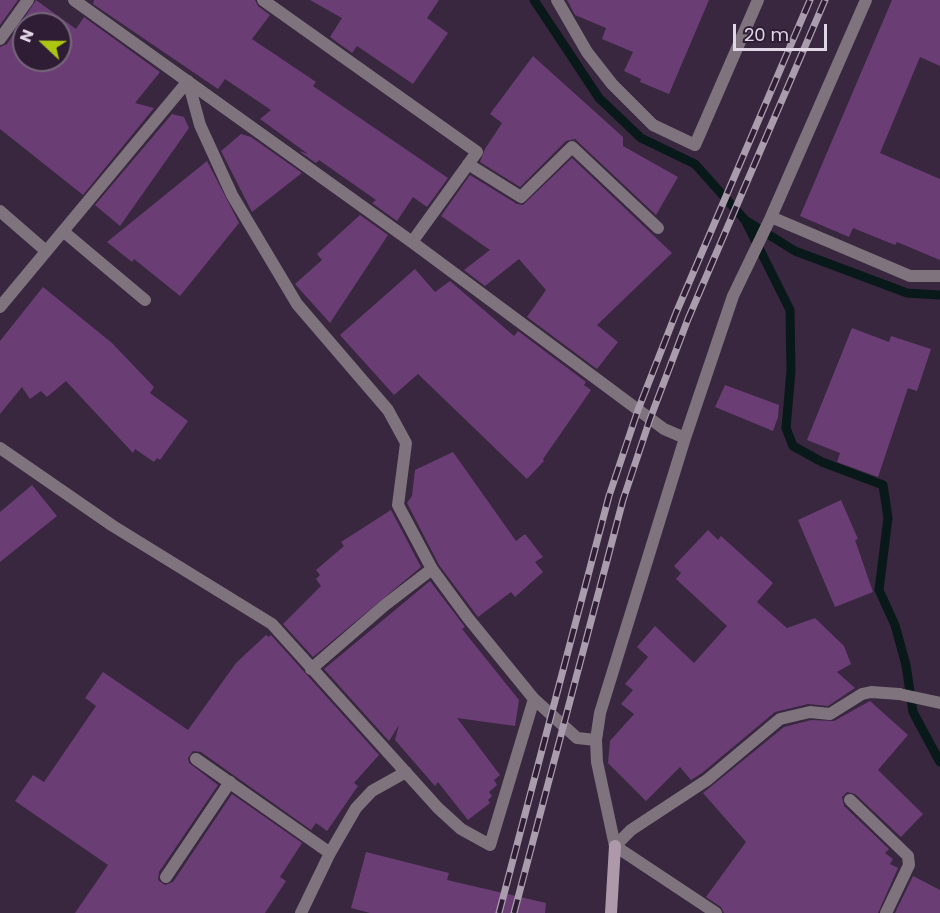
<!DOCTYPE html>
<html>
<head>
<meta charset="utf-8">
<style>
	body { margin:0 }
	#map { position:relative; width:940px; height:913px; overflow:hidden; background:#38273e; font-family:Poppins,sans-serif }
	canvas { display:block }
	.north { position:absolute; left:12px; top:12px; width:60px; height:60px; box-sizing:border-box; background:#2e1d34; border:2px solid #76677b; border-radius:50%; rotate:292deg; font-size:16px; font-weight:700; line-height:24px; text-align:center; color:#e1d6e5 }
	.north::after { content:''; display:block; margin:auto; width:21px; height:27px; background:#acc612; clip-path:polygon(50% 0,100% 100%,50% 72%,0 100%) }
	.scale { position:absolute; left:733px; top:24px; width:94px; height:27px; box-sizing:border-box; border:3px solid #e1d6e5; border-top:0; padding-left:8px; font-size:18px; line-height:21px; white-space:nowrap; color:#e1d6e5; -webkit-text-stroke:4px #2e1d34; paint-order:stroke }
</style>
</head>
<body>
<div id="map">
<canvas width="940" height="913"></canvas>
<div class="north">N</div>
<div class="scale">20 m</div>
</div>
<script>
const ctx = document.querySelector('canvas').getContext('2d');
ctx.lineJoin = 'round';
const poly = rows => new Path2D(rows.map(r => 'M' + r).join(''));
function stroke(path, color, width, dash) { ctx.strokeStyle = color; ctx.lineWidth = width; ctx.lineCap = dash ? 'butt' : 'round'; ctx.setLineDash(dash || []); ctx.stroke(path); }
function fill(path, color) { ctx.fillStyle = color; ctx.fill(path, 'evenodd'); }
stroke(poly([
	[534,0,599,98,641,138,695,164,745,220,795,251,907,293,940,295],
	[745,220,790,310,791,371,786,428,793,446,822,462,883,485,888,518,879,590,895,625,906,665,913,712,940,762]
]), '#091818', 9);
fill(poly([
	[0,0,18,0,0,25],
	[36,0,76,29,84,17,160,72,135,103,154,108,83,195,0,129,0,47,7,44],
	[24,24,60,24,60,60,24,60],
	[94,0,255,0,258,6,270,15,252,39,316,82,313,86,448,178,427,207,413,197,397,221,372,203,376,200,319,160,316,163,299,151,308,154,260,119,271,110,225,79,218,89,93,4],
	[310,0,439,0,427,18,448,33,413,84,357,46,352,53,330,37,342,18],
	[567,0,709,0,669,94,640,82,641,79,624,71,633,52,602,39,606,28,575,15],
	[892,0,940,0,940,66,920,57,880,153,940,179,940,260,897,242,895,245,853,228,849,237,800,216],
	[533,56,623,137,623,146,678,177,656,215,575,139,566,141,520,187,480,162,485,149,502,123,490,114],
	[172,114,184,117,189,128,120,226,95,205],
	[241,134,251,137,302,173,252,212,221,151],
	[572,158,672,253,597,325,618,342,597,369,527,317,546,290,519,259,485,286,464,270,490,250,441,216,470,175,517,204,523,205],
	[207,161,239,223,180,296,134,259,132,262,107,242],
	[360,215,388,235,330,323,295,284,322,260,317,254],
	[415,269,435,292,450,281,514,336,518,331,586,382,584,385,591,390,543,459,544,461,527,479,418,374,394,395,340,335],
	[43,287,112,343,154,387,150,393,188,421,160,460,157,458,154,462,135,449,133,453,66,381,47,397,41,391,30,399,22,387,0,414,0,341],
	[852,328,889,342,891,336,931,349,917,391,908,388,878,477,837,462,840,453,807,440],
	[725,385,779,405,778,417,773,431,715,407],
	[453,452,516,541,525,534,543,557,535,562,543,572,515,597,511,592,478,617,439,565,407,503,412,496,415,470],
	[32,485,57,516,0,562,0,512],
	[841,500,858,539,855,540,873,592,835,607,798,520],
	[391,510,421,567,313,657,283,624,321,586,316,579,320,575,316,570,344,546,341,542],
	[708,530,718,540,721,536,773,583,757,602,787,628,815,618,844,646,851,664,837,672,855,688,828,706,808,704,775,712,702,773,691,780,680,767,646,801,608,763,610,741,634,714,621,704,633,690,625,684,648,657,637,647,655,626,694,663,727,626,676,579,681,573,674,566],
	[430,581,465,627,462,629,519,700,515,726,457,718,500,775,494,780,497,785,489,792,492,796,488,800,490,803,468,820,438,782,435,786,395,740,399,725,389,741,324,669],
	[266,635,269,637,271,635,379,755,354,783,358,786,327,831,316,823,311,830,201,752,193,751,188,758,189,763,218,785,159,872,158,880,165,885,173,882,232,794,302,843,280,877,286,881,265,913,75,913,108,865,15,801,33,775,44,782,96,706,85,698,103,672,188,730,236,663],
	[870,701,908,735,878,770,923,814,901,837,855,794,847,792,842,797,844,806,889,849,885,853,893,859,890,864,898,868,878,913,724,913,721,907,706,897,746,842,703,793,784,727,811,720,834,721],
	[366,852,449,873,447,880,546,903,545,913,370,913,351,908],
	[913,876,940,890,940,913,895,913]
]), '#6a3e75');
stroke(poly([
	[850,800,908,856,909,865,886,913],
	[615,846,631,830,707,780,780,719,810,712,830,714,862,694,871,692,899,694],
	[166,877,230,782]
]), '#7f737d', 12);
stroke(poly([
	[74,0,412,242,664,429,685,438],
	[263,0,477,152,412,242],
	[557,0,587,52,612,84,653,125,695,145,758,0],
	[0,39,28,0],
	[188,81,200,125,232,195,297,304,388,410,406,443,398,505,432,569,468,618,534,699,577,738,596,740],
	[468,164,521,197,572,147,658,228],
	[0,211,46,251],
	[771,217,910,276,940,276],
	[64,232,145,300],
	[0,307,188,81],
	[0,448,113,526,272,624,438,808,461,829,490,845,534,699],
	[311,669,385,605,432,569],
	[899,694,940,703],
	[196,759,330,853,301,913],
	[330,853,356,808,372,791,406,772],
	[716,913,615,846,597,762,596,740,600,713,685,438,733,296,771,217,866,0]
]), '#7f737d', 12);
stroke(poly([
	[611,913,615,846]
]), '#ad99a9', 12);
const rail = poly([
	[499,913,609,496,638,410,676,313,810,0],
	[514,913,623,500,650,419,688,319,825,0]
]);
stroke(rail, '#a99cad', 7);
stroke(rail, '#2e1d34', 4.5, [14]);
</script>
</body>
</html>
